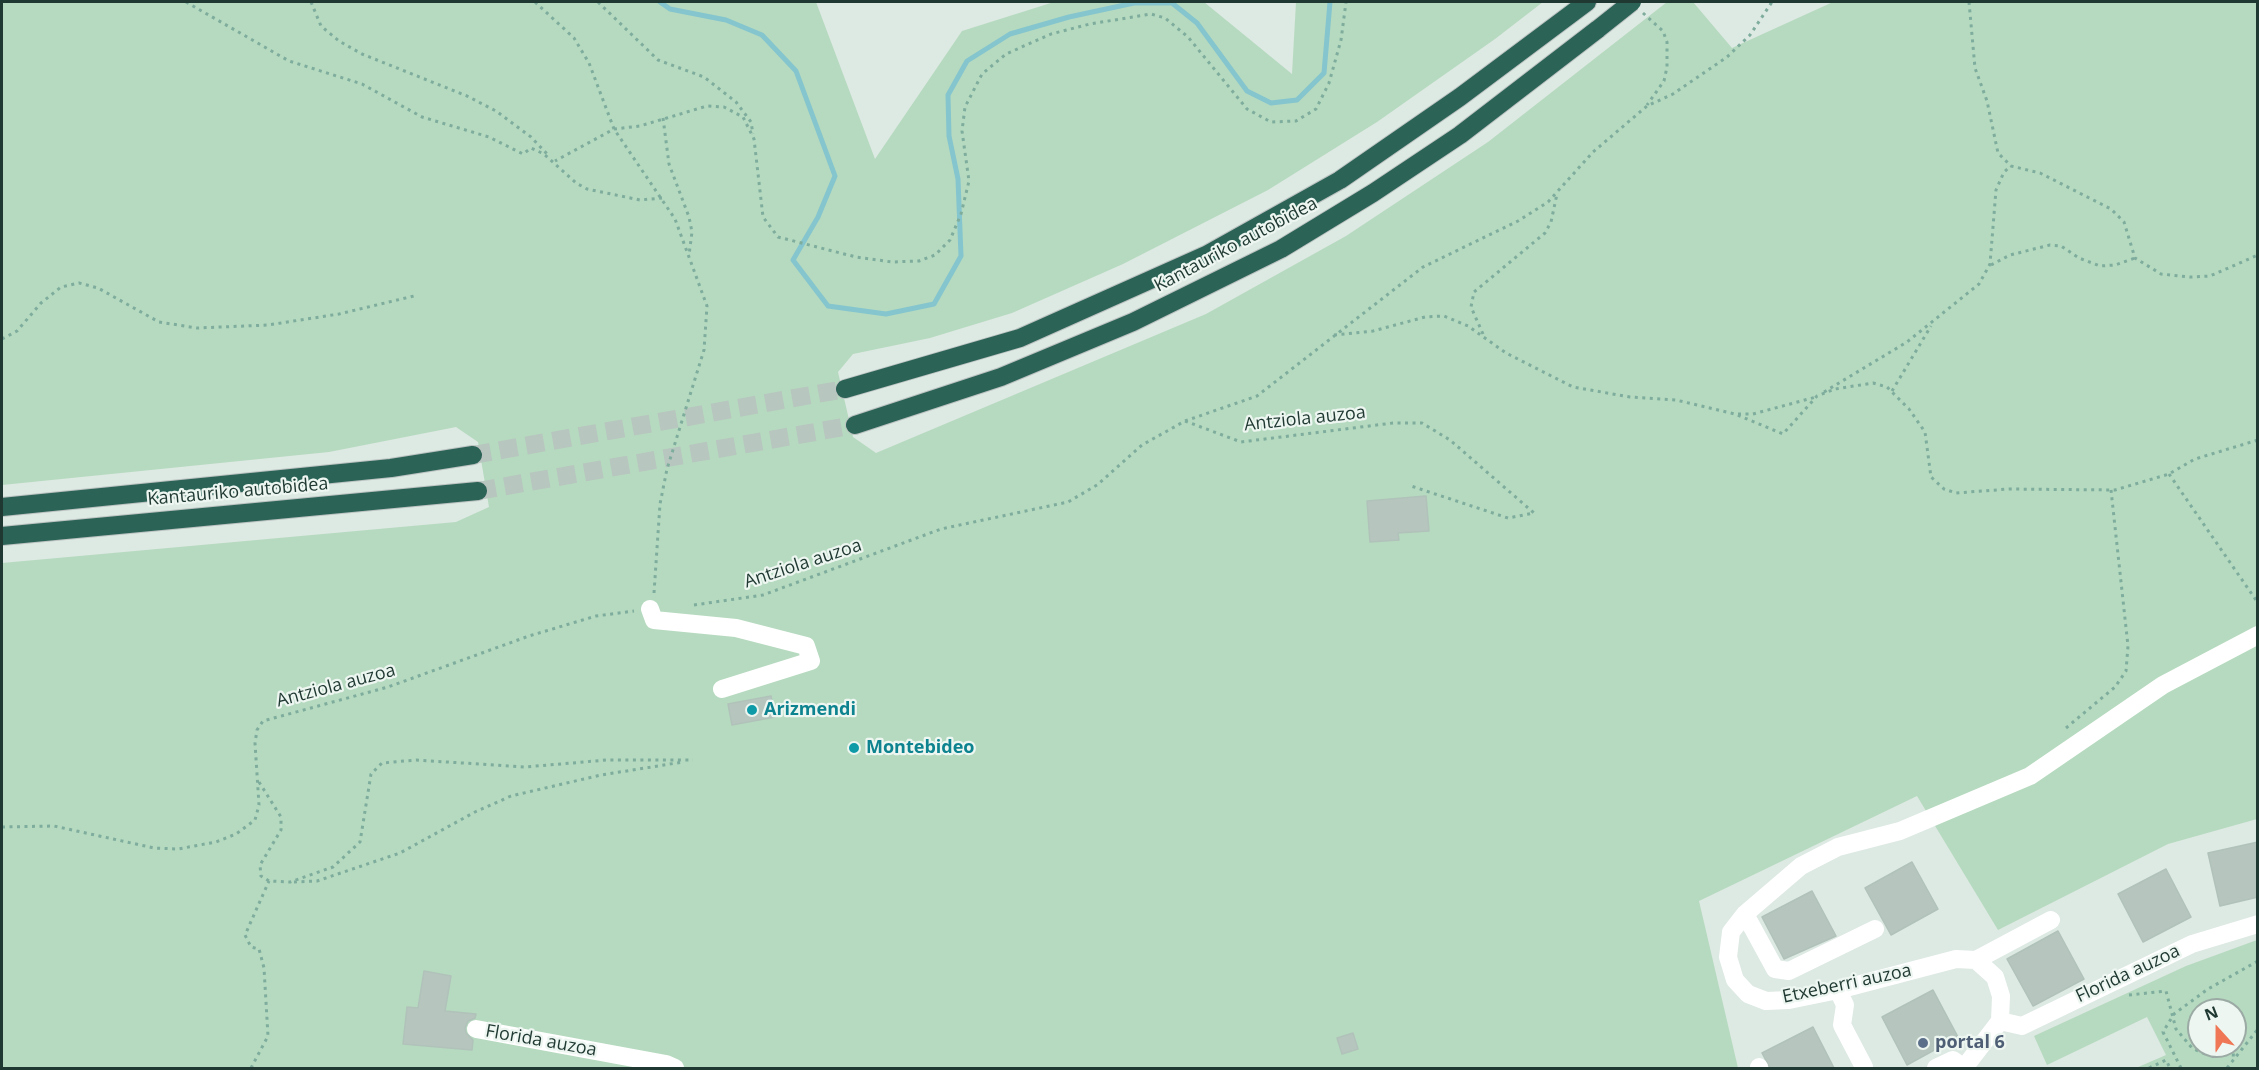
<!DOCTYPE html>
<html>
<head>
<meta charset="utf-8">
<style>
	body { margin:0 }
	#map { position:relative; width:2259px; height:1070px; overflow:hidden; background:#dde9e3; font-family:"Open Sans",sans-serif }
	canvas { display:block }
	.frame { position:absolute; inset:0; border:3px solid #1f3831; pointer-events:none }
	.north { position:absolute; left:2187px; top:998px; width:60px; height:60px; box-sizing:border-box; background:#edf6f1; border:2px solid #9baaa4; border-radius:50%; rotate:339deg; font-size:16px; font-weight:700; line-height:24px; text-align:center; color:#1f3831 }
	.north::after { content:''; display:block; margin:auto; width:21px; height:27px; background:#f07755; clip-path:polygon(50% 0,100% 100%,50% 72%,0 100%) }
</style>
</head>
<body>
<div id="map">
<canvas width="2259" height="1070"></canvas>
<div class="frame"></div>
<div class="north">N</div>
</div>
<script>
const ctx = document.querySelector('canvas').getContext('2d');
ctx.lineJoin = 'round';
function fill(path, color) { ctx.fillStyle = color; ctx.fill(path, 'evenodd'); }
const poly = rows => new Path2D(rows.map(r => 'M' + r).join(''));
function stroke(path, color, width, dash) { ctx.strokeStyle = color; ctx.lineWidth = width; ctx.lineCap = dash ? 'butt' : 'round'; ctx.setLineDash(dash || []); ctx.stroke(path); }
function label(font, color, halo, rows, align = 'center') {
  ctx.font = font + ' "Open Sans",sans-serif'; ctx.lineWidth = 4.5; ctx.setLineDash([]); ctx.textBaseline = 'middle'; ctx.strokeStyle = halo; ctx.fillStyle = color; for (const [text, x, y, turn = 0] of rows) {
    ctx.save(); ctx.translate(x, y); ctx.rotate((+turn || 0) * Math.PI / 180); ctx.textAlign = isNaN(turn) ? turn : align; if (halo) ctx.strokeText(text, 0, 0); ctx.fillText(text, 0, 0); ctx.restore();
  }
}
fill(poly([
	[2,2,816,2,875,159,962,31,1054,2,1204,2,1292,74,1296,2,1543,2,1495,39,1377,122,1268,190,1123,264,1012,313,930,338,853,354,838,372,853,437,876,453,1206,314,1346,236,1488,142,1667,2,1693,2,1732,48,1833,2,2257,2,2257,819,2168,844,1998,930,1917,796,1699,901,1738,1068,2,1068,2,563,456,522,489,507,478,442,456,427,329,452,2,485],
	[2257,940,2257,1068,2136,1068,2166,1055,2147,1017,2047,1065,2034,1036,2186,966],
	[2199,1010,2235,1010,2235,1046,2199,1046]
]), '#b6dabf');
stroke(poly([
	[660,2,670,9,726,20,762,35,796,71,835,176,818,217,793,260,828,306,886,314,934,304,961,256,958,179,949,136,948,95,967,61,1010,34,1069,17,1134,3,1172,3,1197,23,1247,91,1271,103,1297,100,1324,73,1330,2]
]), '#85c5ce', 5);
const building = poly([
	[1426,496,1429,531,1398,533,1399,540,1370,542,1367,501,1426,496],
	[771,696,775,717,732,725,728,704,771,696],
	[2258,842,2258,897,2220,906,2208,853,2258,842],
	[1912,862,1938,909,1891,935,1865,888,1912,862],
	[2166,869,2191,917,2143,942,2118,894,2166,869],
	[1812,891,1836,936,1784,959,1762,917,1812,891],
	[2058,931,2084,979,2033,1006,2007,959,2058,931],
	[424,971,451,976,445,1011,476,1014,475,1018,468,1021,465,1028,466,1033,473,1040,472,1050,403,1044,407,1007,418,1008,424,971],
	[1933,990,1958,1037,1907,1065,1882,1017,1933,990],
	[1813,1027,1834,1068,1770,1068,1762,1053,1813,1027],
	[1353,1033,1358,1049,1342,1054,1337,1038,1353,1033]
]);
fill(building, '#b6c6bf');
stroke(building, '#b0c2ba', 1.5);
stroke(poly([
	[473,455,845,389],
	[478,491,855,425]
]), '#b7c6bf', 18, [18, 9]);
const highway = poly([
	[845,389,1020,338,1206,255,1340,180,1460,97,1587,2],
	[855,425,1001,377,1133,322,1281,249,1373,193,1460,135,1598,29],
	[2,507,391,468,473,455],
	[2,536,478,491]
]);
stroke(highway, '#bcc3c1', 20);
stroke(poly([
	[186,2,289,61,362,84,422,117,489,137,523,154,531,148,544,154,576,183,587,189,640,200,662,198],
	[311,2,321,26,339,41,362,54,467,96,496,111,531,137,548,155],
	[535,2,574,38,589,63,614,129,555,161],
	[598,2,658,60,704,77,736,102,751,122,753,134],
	[1969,2,1975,68,1987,101,1998,153,2011,166,2040,173,2111,209,2124,222,2135,258,2161,274,2190,277,2210,276,2258,255],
	[1643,13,1663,31,1667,42,1667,67,1664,81,1647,105],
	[663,118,669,164,689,217,692,232,689,255],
	[1991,265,2010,255,2050,245,2061,246,2079,258,2100,266,2115,265,2135,258],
	[1483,334,1471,307,1474,292,1545,233,1551,222,1557,194],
	[1334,335,1373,331,1425,317,1444,316,1468,326,1506,353,1573,387,1630,397,1676,400,1735,414,1783,434,1817,396,1835,389,1873,383,1887,387,1909,409,1925,432,1931,477,1944,489,1956,493,2009,489,2115,490,2169,474,2195,459,2258,440],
	[2,339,17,331,41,303,61,287,79,283,98,288,159,322,197,328,268,325,339,314,414,296],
	[1892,391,1931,326],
	[1824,392,1907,342,1979,284,1990,264,1996,190,2004,172,2011,166],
	[1738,414,1753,414,1816,397],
	[1185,421,1257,396,1423,267,1518,221,1548,202,1593,152,1647,106,1673,94,1727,57,1750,35,1772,2],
	[2169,474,2258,603],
	[654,593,660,504,667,469,704,350,707,306,675,219,614,129,640,126,707,106,724,107,743,117,754,139,763,217,778,237,856,257,892,262,919,261,935,255,950,240,961,214,969,181,962,131,965,107,982,74,1006,54,1051,34,1090,24,1151,14,1165,18,1188,37,1247,109,1271,122,1296,121,1316,109,1329,83,1341,40,1346,2],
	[694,605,763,595,941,529,1068,502,1097,485,1142,445,1185,421,1241,442,1393,423,1422,423,1450,440,1534,513,1508,518,1411,486],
	[2066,728,2115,687,2126,671,2128,646,2111,490],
	[259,782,281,817,281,830,260,865,261,876,269,881,290,882,333,867,360,842,371,774,382,763,416,760,525,767,607,760,693,760],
	[2,827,54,826,154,848,178,849,216,842,236,834,255,820,259,805,255,743,257,730,263,721,388,687,529,636,596,616,634,611],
	[294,882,317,881,400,853,475,812,511,796,601,775,683,762],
	[2129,995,2166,991,2176,1029,2192,1048,2205,1054,2235,1055],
	[251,1068,268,1036,264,968,259,949,251,947,245,935,269,881],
	[2149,1068,2166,1060,2170,1068],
	[2181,1068,2163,1032,2174,1014,2208,989,2258,961],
	[2227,1068,2258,1029]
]), '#7eac9d', 3, [3, 4.5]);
stroke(poly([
	[650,609,654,620,736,628,806,646,811,661,722,689],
	[1745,914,1775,969,1789,971,1875,929],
	[1976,960,2051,920],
	[1838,990,1845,1005,1842,1025,1864,1067],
	[2000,1021,2022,1026,2192,944,2258,924],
	[476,1029,666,1064,675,1068],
	[1759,1067,1759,1068],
	[1936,1068,1953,1060,1964,1068,2000,1021,2001,996,1995,977,1976,960,1956,959,1838,990,1789,1000,1766,1001,1748,994,1735,980,1728,957,1731,932,1745,914,1801,866,1838,847,1900,831,2030,776,2163,685,2258,635]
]), '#fff', 18);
stroke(highway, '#2c6357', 18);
const highwayBridge = poly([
	[1598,29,1632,2]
]);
stroke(highwayBridge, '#bcc3c1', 20, []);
stroke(highwayBridge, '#2c6357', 18);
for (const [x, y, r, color] of [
	[752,710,6,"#0f9aa8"],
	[854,748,6,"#0f9aa8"],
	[1923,1043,6,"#5c6f8a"]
]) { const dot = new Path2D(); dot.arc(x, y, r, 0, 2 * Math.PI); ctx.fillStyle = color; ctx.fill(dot); stroke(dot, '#edf6f1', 2); }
label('18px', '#1f3831', '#edf6f1', [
	["Kantauriko autobidea",1236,245,-28],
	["Antziola auzoa",1305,419,-6],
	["Kantauriko autobidea",238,492,-5],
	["Antziola auzoa",803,564,-18],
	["Antziola auzoa",336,686,-15],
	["Florida auzoa",2128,974,-25],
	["Etxeberri auzoa",1847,984,-12],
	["Florida auzoa",541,1041,10]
]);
label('bold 18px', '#0d838f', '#edf6f1', [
	["Arizmendi",764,710],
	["Montebideo",866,748]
], 'left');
label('bold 18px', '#4e5e75', '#edf6f1', [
	["portal 6",1935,1043]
], 'left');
</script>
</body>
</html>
